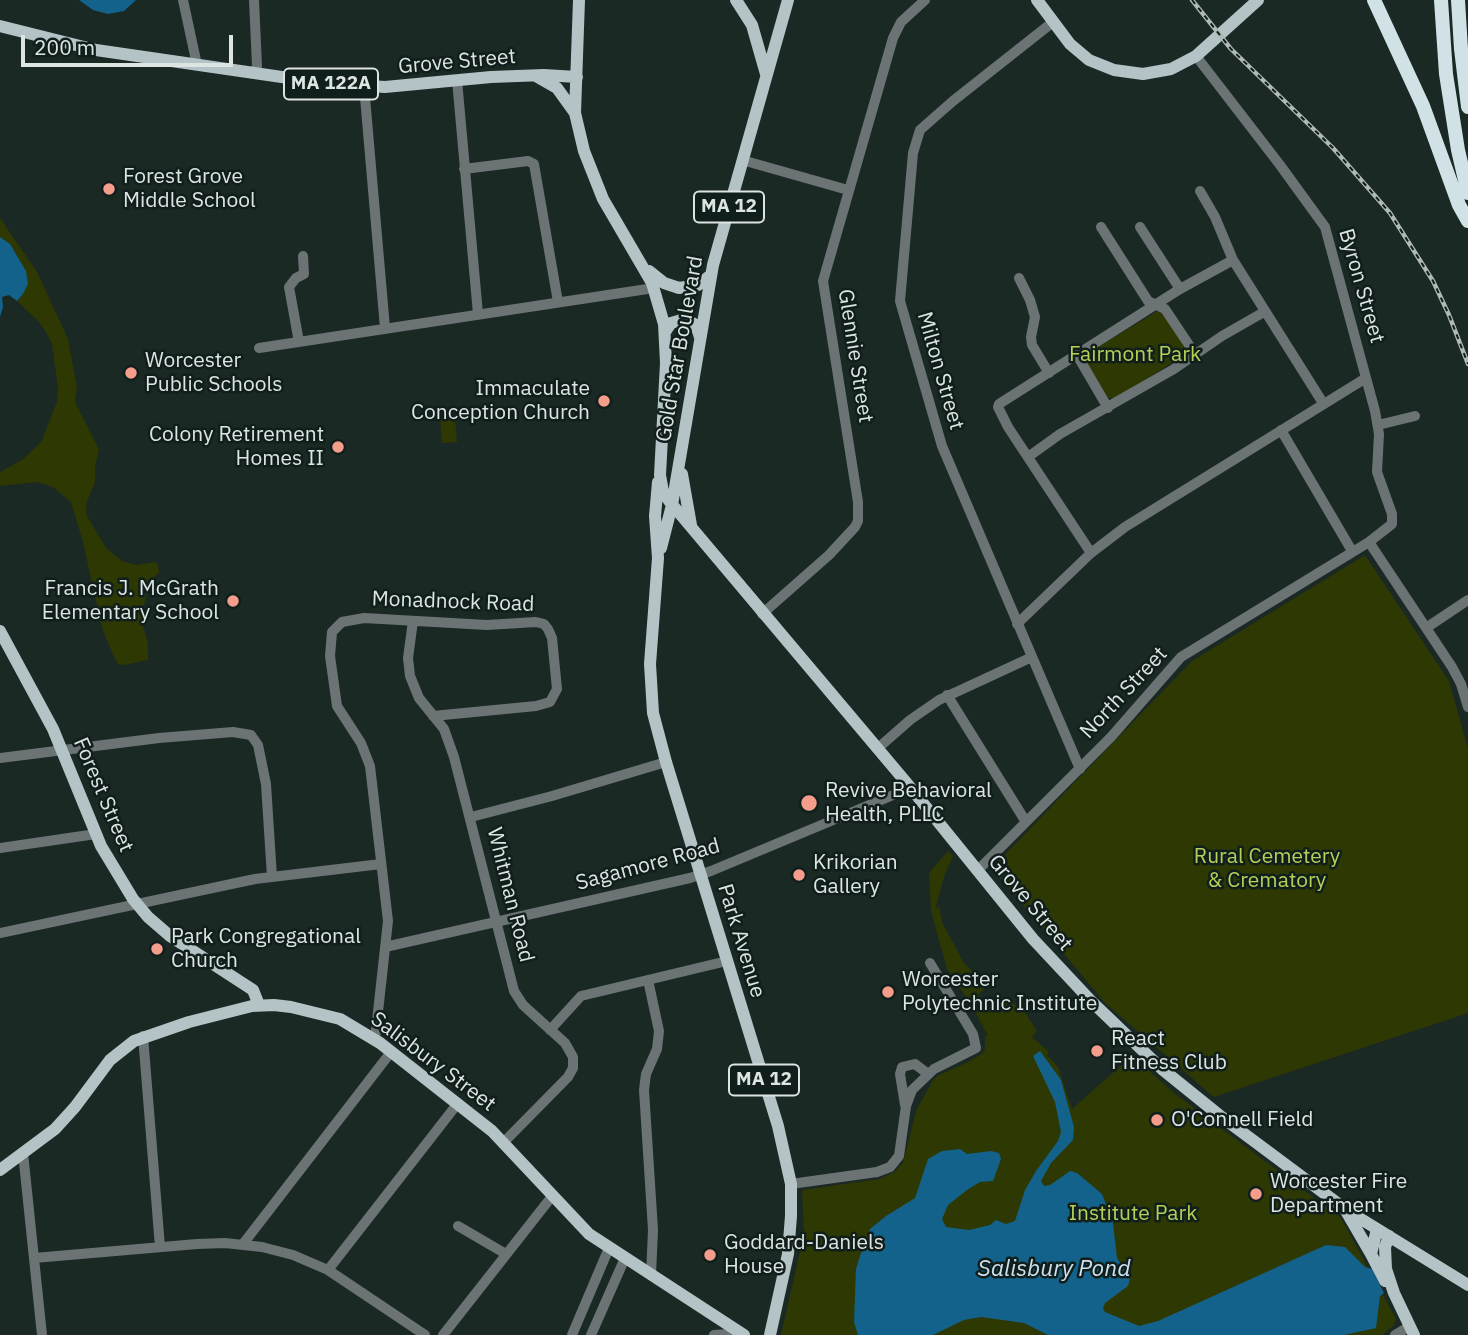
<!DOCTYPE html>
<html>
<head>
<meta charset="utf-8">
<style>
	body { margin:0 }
	#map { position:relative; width:1468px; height:1335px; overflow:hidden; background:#1b2925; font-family:"IBM Plex Sans",sans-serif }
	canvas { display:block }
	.scale { position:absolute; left:21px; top:35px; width:212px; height:32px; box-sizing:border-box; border:4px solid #dde5e3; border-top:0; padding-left:9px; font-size:21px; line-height:24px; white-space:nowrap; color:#dde5e3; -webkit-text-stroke:5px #111f1c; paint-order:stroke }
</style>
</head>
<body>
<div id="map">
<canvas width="1468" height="1335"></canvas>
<div class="scale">200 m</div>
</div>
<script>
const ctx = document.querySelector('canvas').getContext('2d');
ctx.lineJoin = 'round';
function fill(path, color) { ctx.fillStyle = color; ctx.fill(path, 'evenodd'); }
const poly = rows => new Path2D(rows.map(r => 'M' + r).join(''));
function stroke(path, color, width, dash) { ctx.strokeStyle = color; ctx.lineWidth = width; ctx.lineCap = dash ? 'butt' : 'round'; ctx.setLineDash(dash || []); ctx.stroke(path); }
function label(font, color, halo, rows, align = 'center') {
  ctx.font = font + ' "IBM Plex Sans",sans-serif'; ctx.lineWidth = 5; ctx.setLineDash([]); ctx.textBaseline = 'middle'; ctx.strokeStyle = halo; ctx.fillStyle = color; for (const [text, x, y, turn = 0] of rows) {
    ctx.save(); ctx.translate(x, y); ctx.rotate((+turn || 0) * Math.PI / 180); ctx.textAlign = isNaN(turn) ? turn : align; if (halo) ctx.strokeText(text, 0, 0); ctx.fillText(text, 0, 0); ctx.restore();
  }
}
fill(poly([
	[0,218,37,272,68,339,77,387,75,402,99,449,95,468,95,482,86,504,87,516,106,548,122,561,135,565,156,562,158,564,159,572,149,583,147,591,141,620,148,643,148,660,124,665,118,664,113,655,102,628,83,542,71,502,53,487,37,482,0,486,0,472,22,460,41,442,57,402,58,388,52,344,46,332,38,321,17,301,23,294,26,271,10,245,0,237],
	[1161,309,1189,352,1117,398,1108,398,1083,356],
	[455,418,457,442,442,443,440,420],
	[1365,555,1449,681,1468,749,1468,1013,1214,1097,1106,1004,992,868,1192,661],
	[948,851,953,856,945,874,935,909,939,906,942,922,964,963,987,986,978,995,991,1007,1001,998,1022,1008,1037,1031,1032,1037,1049,1052,1047,1055,1058,1067,1072,1109,1132,1056,1174,1093,1341,1218,1396,1319,1394,1325,1382,1335,781,1335,804,1234,802,1190,880,1179,894,1172,903,1163,916,1111,932,1082,937,1076,968,1062,982,1054,985,1049,985,1036,988,1036,971,1004,947,969,931,911,929,873]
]), '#2e3803');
fill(poly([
	[79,0,136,0,124,11,108,14,93,10],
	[0,237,10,244,26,271,28,284,23,294,17,301,9,295,2,297,3,307,0,317],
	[1040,1051,1061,1080,1074,1127,1073,1140,1051,1163,1041,1181,1044,1186,1050,1185,1070,1171,1077,1173,1102,1194,1113,1223,1117,1258,1130,1278,1128,1286,1105,1303,1103,1308,1105,1312,1139,1326,1158,1321,1326,1245,1345,1247,1365,1267,1372,1269,1384,1293,1380,1296,1376,1328,1344,1335,1048,1335,1024,1323,981,1317,964,1320,933,1335,858,1335,854,1322,855,1295,856,1269,861,1253,870,1229,886,1216,915,1198,928,1159,942,1151,960,1149,967,1154,991,1151,999,1153,1001,1159,993,1181,980,1182,967,1190,948,1205,942,1219,946,1227,969,1230,990,1225,996,1220,1006,1224,1015,1221,1025,1190,1036,1171,1058,1141,1061,1132,1055,1102,1033,1056]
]), '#13628b');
stroke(poly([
	[183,0,197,65],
	[1053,22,953,101,920,130,913,153,900,301,942,446,1080,769],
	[254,73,257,66,254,0],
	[457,80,478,314],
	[364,86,385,328],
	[742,160,848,190],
	[464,169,528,161,534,164,558,302],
	[1200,191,1215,217,1233,260,1323,403],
	[1101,227,1148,301,1165,309,1195,354],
	[1140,227,1180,289],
	[1019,278,1030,300,1035,317,1031,337,1032,345,1049,373],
	[299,342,289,287,296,278,304,274,303,256],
	[259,348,654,288],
	[1077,355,1108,408],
	[1378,425,1415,416],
	[1281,430,1352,551],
	[1028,457,1060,434,1174,369,1222,336,1264,312],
	[1369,542,1452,667,1461,684,1468,707],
	[1091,553,1008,427,998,407,999,404,1180,289,1233,260],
	[762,614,829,555,855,527,858,521,858,502,823,281,893,38,901,22,925,0],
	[413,621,408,658,410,676,419,698,444,729,454,757,514,991,523,1005,565,1043,573,1057,573,1068,568,1077,504,1142],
	[1017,624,1091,553,1125,527,1366,378],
	[1426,628,1468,600],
	[947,695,1026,822],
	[877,749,910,720,939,700,1032,657],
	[0,758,159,738,233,732,251,735,258,745,266,784,272,877],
	[471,817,552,796,666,762],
	[0,848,96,834],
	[977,871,1111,737,1181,657,1369,542,1392,524,1392,514,1377,472,1379,434,1375,411,1325,227,1280,165,1196,56],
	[0,933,255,879,381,864],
	[385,947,690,878,711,871,910,788],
	[648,980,659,1031,657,1049,646,1074,644,1090,653,1230,651,1275],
	[550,1030,581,996,727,961],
	[143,1036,160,1247],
	[375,1039,388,921,370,766,361,743,337,706,330,656,332,632,342,622,364,618,487,625,536,622,544,624,548,629,552,638,557,689,550,702,536,706,433,716],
	[905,1105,900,1074,902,1067,915,1064,928,1074],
	[23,1153,42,1335],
	[791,1184,877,1172,890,1167,899,1156,906,1106,912,1090,934,1069,976,1048,973,1034,930,963],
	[458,1226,506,1254],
	[243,1244,391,1052],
	[34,1258,197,1244,225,1243,262,1247,293,1255,328,1270,425,1335],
	[328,1270,458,1103],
	[443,1335,553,1195],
	[572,1335,609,1248],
	[591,1335,625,1258],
	[714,1335,741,1333],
	[1395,1335,1410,1326]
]), '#6c7375', 10);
stroke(poly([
	[579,0,575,113,584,151,603,199,652,283,664,324,666,363,660,475,663,492,670,502,905,781,1033,939,1091,1001,1162,1069,1219,1115,1348,1211,1468,1285],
	[736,0,752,25,766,74],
	[1037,0,1070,44,1089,60,1114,70,1143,74,1171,69,1196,56,1258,0],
	[0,26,96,50,323,83,385,87,491,77,544,75,577,77],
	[536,76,557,88,575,113],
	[649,271,664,283,679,288,698,285,711,275],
	[665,332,671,323,685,319,696,325,700,337],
	[682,474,691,525],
	[658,482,655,516,658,558,650,664,653,713,666,762,778,1126,791,1184,791,1216,788,1254,770,1335],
	[661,548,672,505,713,265,788,0],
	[0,631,53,729,101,846,133,899,148,917,170,936,253,990,259,1005],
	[0,1170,55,1129,75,1107,110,1060,134,1041,189,1022,252,1006,274,1005,291,1007,340,1019,380,1043,492,1131,589,1234,744,1335],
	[1346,1211,1371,1254],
	[1377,1229,1371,1254,1385,1281],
	[1389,1236,1385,1247,1386,1269,1394,1293,1414,1335]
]), '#b4c3c5', 12);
stroke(poly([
	[1374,0,1423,106,1459,205,1468,221],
	[1441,0,1446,74,1458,150,1468,193],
	[1458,0,1461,49,1468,107]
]), '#d0e2e5', 14);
const rail = poly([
	[1192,0,1231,49,1333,148,1390,213,1433,281,1449,315,1468,364]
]);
stroke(rail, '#b0b9b6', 4.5);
stroke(rail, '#111f1c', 2, [5]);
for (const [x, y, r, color] of [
	[109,189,7,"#f49d8b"],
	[131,373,7,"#f49d8b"],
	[604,401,7,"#f49d8b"],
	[338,447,7,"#f49d8b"],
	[233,601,7,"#f49d8b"],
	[809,803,9,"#f49d8b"],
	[799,875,7,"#f49d8b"],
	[157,949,7,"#f49d8b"],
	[888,992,7,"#f49d8b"],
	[1097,1051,7,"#f49d8b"],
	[1157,1120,7,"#f49d8b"],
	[1256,1194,7,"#f49d8b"],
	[710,1255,7,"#f49d8b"]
]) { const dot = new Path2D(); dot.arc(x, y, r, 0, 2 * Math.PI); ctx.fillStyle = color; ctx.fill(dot); stroke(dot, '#111f1c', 2.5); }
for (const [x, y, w] of [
	[331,84,94],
	[729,207,70],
	[764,1080,70]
]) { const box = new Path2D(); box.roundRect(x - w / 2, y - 15.5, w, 31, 5); ctx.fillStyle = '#111f1c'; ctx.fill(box); stroke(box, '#dde5e3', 2); }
label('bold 19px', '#dde5e3', null, [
	["MA 122A",331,84],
	["MA 12",729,207],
	["MA 12",764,1080]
]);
label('21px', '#dde5e3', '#111f1c', [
	["Grove Street",457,62,-5],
	["Byron Street",1361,286,74],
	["Gold Star Boulevard",680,349,-80],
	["Glennie Street",855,356,81],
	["Milton Street",940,371,74],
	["Monadnock Road",453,602,2],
	["North Street",1124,693,-47],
	["Forest Street",103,795,67],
	["Sagamore Road",648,865,-15],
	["Whitman Road",510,895,76],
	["Grove Street",1030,903,50],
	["Park Avenue",741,941,73],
	["Salisbury Street",433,1062,37]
]);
label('21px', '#dde5e3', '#111f1c', [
	["Forest Grove",123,177],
	["Middle School",123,201],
	["Worcester",145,361],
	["Public Schools",145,385],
	["Immaculate",590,389,"right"],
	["Conception Church",590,413,"right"],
	["Colony Retirement",324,435,"right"],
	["Homes II",324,459,"right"],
	["Francis J. McGrath",219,589,"right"],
	["Elementary School",219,613,"right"],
	["Revive Behavioral",825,791],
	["Health, PLLC",825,815],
	["Krikorian",813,863],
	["Gallery",813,887],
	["Park Congregational",171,937],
	["Church",171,961],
	["Worcester",902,980],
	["Polytechnic Institute",902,1004],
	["React",1111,1039],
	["Fitness Club",1111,1063],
	["O'Connell Field",1171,1120],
	["Worcester Fire",1270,1182],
	["Department",1270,1206],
	["Goddard-Daniels",724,1243],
	["House",724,1267]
], 'left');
label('21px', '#b5d057', '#111f1c', [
	["Fairmont Park",1135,355],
	["Rural Cemetery",1267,857],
	["& Crematory",1267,881],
	["Institute Park",1133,1214]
]);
label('italic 23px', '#cbe1ef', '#111f1c', [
	["Salisbury Pond",1054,1269]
]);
</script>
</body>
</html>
